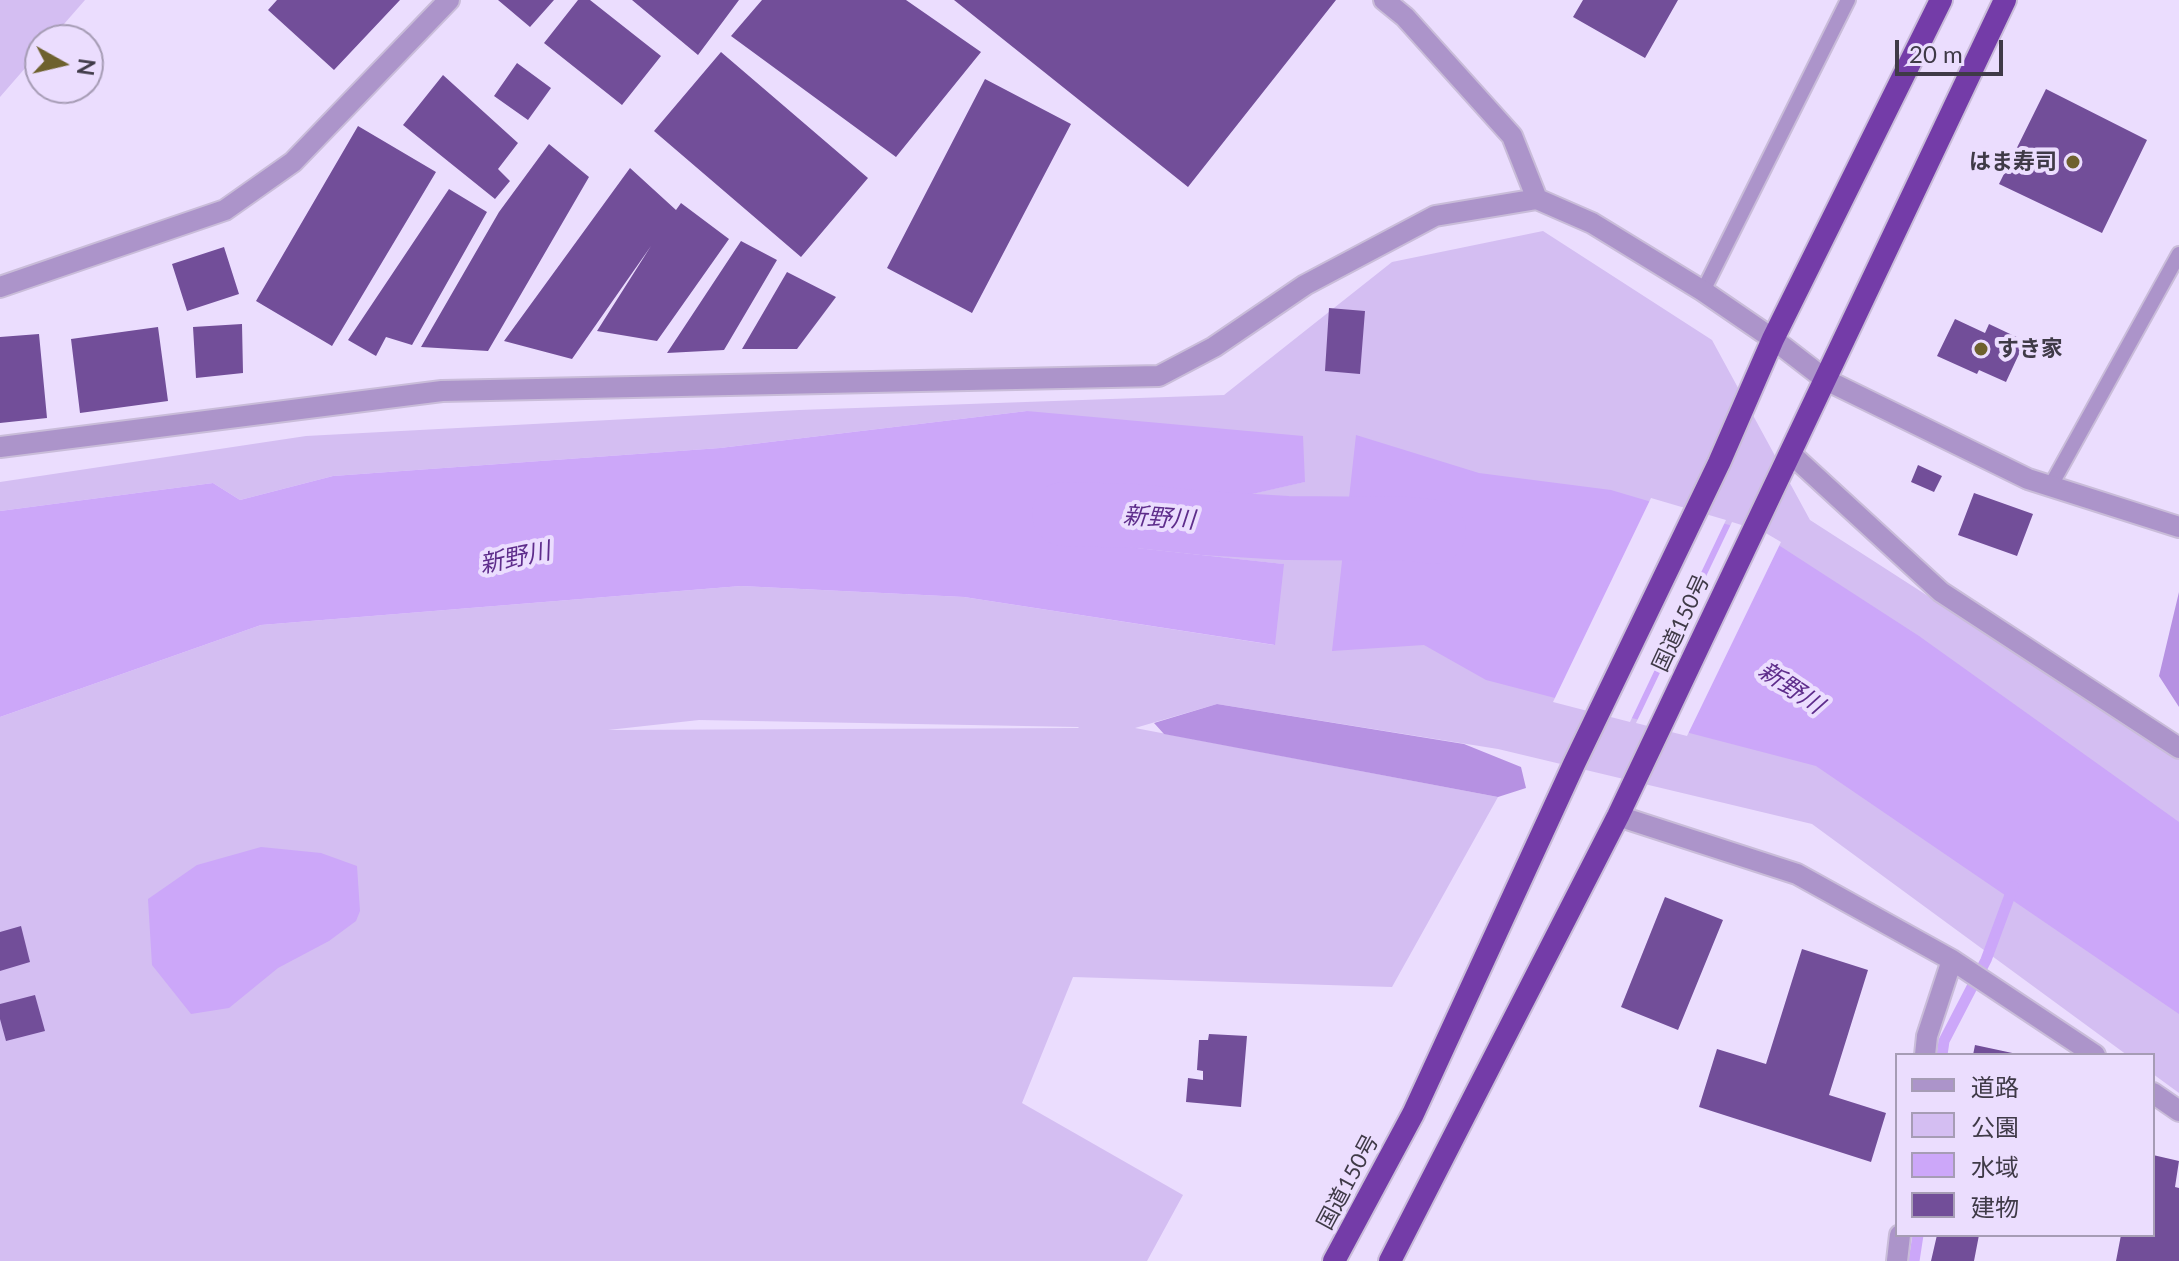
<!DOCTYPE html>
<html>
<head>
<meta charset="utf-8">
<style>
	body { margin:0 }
	#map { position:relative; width:2179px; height:1261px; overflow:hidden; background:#ebddfe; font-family:Lato,"Noto Sans JP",sans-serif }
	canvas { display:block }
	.legend { position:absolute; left:1895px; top:1053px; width:260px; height:184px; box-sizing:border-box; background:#ebddfe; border:2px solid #a69cb5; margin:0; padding:10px 14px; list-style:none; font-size:24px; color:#3f3a47 }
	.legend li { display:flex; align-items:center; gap:16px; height:40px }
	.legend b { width:40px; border:2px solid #a69cb5 }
	.north { position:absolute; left:24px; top:24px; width:80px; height:80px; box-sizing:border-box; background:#ebddfe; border:2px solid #a69cb5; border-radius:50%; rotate:98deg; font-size:22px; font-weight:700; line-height:32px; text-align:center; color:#3f3a47 }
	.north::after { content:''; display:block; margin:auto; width:28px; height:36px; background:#6e612e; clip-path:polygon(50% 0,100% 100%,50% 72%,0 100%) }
	.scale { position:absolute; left:1895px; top:40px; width:108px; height:36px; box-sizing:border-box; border:4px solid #3f3a47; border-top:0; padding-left:10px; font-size:24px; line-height:28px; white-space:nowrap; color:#3f3a47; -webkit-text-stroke:6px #ebddfe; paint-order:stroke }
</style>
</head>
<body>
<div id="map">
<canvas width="2179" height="1261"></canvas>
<ul class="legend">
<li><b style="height:10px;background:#ac94ca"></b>道路</li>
<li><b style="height:22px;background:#d4bef2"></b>公園</li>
<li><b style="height:22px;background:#cca7f9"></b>水域</li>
<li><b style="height:22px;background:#724e99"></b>建物</li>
</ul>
<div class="north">N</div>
<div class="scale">20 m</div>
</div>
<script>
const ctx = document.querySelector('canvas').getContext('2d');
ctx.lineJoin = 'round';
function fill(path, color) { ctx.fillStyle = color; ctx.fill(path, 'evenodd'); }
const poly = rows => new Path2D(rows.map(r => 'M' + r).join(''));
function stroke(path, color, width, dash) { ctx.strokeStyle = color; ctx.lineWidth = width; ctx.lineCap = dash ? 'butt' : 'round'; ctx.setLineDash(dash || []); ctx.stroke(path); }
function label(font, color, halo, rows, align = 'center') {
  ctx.font = font + ' Lato,"Noto Sans JP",sans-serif'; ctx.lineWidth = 8; ctx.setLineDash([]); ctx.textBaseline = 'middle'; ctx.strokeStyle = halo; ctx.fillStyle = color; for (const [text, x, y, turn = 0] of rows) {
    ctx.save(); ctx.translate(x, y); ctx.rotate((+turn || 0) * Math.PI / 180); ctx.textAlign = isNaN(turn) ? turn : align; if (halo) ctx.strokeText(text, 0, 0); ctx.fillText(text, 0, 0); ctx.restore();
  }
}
fill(poly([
	[0,0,85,0,50,40,40,40,40,51,0,97],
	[1543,231,1712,340,1810,520,2035,665,2179,752,2179,1093,2153,1074,2153,1055,2127,1055,1812,824,1498,749,1217,704,1135,728,1498,797,1392,987,1073,977,1022,1103,1183,1195,1147,1261,0,1261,0,717,261,625,741,586,964,597,1274,645,1283,564,1052,539,1304,482,1027,411,720,448,333,476,240,500,213,483,0,511,0,482,306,436,799,410,1224,395,1392,262],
	[699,720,1078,727,1079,728,608,730]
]), '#d4bef2');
fill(poly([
	[2179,592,2179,707,2159,676],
	[1217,704,1464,744,1521,767,1526,788,1498,797,1164,734,1154,723]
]), '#b691e2');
fill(poly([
	[1027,411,1303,436,1305,482,1055,539,1284,564,1275,645,964,597,741,586,261,625,0,717,0,511,213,483,240,500,333,476,720,448],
	[1356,435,1479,473,1611,490,1763,535,1919,636,2179,822,2179,1014,1816,766,1486,680,1424,645,1332,651],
	[261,847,321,853,357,866,360,911,356,921,329,941,278,968,229,1008,191,1014,152,965,148,899,197,865]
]), '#cca7f9');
fill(poly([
	[1651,498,1726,520,1630,722,1553,702],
	[1732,522,1764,532,1781,542,1687,736,1636,723]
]), '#ebddfe');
stroke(poly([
	[1942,1055,1944,1041,1986,960,2013,887],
	[1914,1261,1918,1235]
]), '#cca7f9', 11);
stroke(poly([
	[1064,514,1137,516,1203,523,1287,528,1410,529,1434,532]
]), '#cca7f9', 64);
fill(poly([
	[277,0,400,0,334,70,268,10],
	[498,0,554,0,530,27],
	[578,0,590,0,661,56,622,105,544,43],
	[632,0,739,0,698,55],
	[762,0,906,0,981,52,896,157,731,36],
	[954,0,1336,0,1188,187],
	[1583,0,1678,0,1645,58,1573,17],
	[721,52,868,178,801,257,654,131],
	[517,63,551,88,528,120,494,96],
	[443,75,518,143,498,169,510,181,495,199,403,125],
	[985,79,1071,124,972,313,887,268],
	[2046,89,2147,140,2102,233,1999,184],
	[358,126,436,172,332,346,256,301],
	[549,144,589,177,488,351,421,347,499,212],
	[630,168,676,210,681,203,729,239,657,341,597,331,651,246,572,359,504,341],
	[449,189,487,212,412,345,386,337,376,356,348,340],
	[741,241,777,260,724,350,667,353],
	[224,247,239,294,187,311,172,264],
	[787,272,836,297,797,349,742,349],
	[1329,308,1365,311,1360,374,1325,371],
	[1955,319,1985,333,1989,324,2025,341,2006,382,1979,370,1977,374,1937,356],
	[242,324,243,373,196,378,193,327],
	[158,327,168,401,80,413,71,339],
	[39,334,47,418,0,423,0,337],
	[1918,465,1942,476,1934,492,1911,482],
	[1974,493,2033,514,2017,556,1958,535],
	[1665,897,1723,920,1678,1030,1621,1007],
	[21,926,30,962,0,971,0,932],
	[1802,949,1868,970,1829,1095,1886,1113,1871,1162,1699,1107,1717,1049,1766,1064],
	[35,995,45,1031,6,1041,0,1019,0,1004],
	[1209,1034,1247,1036,1241,1107,1186,1102,1188,1078,1203,1080,1203,1071,1197,1070,1199,1040,1208,1040],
	[1975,1045,2017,1054,2017,1055,1973,1055],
	[2153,1155,2179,1161,2175,1187,2179,1188,2179,1261,2116,1261,2121,1235,2153,1235],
	[1937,1235,1979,1235,1974,1261,1931,1261]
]), '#724e99');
const service = poly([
	[1703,291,1848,0],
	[2050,487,2179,254]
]);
const minor = poly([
	[1384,0,1405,17,1512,136,1537,199],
	[0,287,225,210,293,162,449,0],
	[0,447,442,391,1159,376,1214,347,1305,285,1435,216,1537,199,1592,223,1703,291,1773,339,1826,380],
	[1790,453,1941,592,2179,748],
	[1618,816,1797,874,1952,960,2095,1055],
	[1925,1055,1927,1036,1952,960],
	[2153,1093,2179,1111],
	[1897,1261,1900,1235]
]);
const tertiary = poly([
	[1826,380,2028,479,2179,527]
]);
const trunk = poly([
	[1334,1261,1413,1114,1574,764,1719,463,1773,339,1941,0],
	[1390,1261,1618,816,2005,0]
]);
stroke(service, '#c9bcd9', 18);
stroke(minor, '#c9bcd9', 24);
stroke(tertiary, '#c9bcd9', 24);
stroke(trunk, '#c9bcd9', 26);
stroke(service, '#ac94ca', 14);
stroke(minor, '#ac94ca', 20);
stroke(tertiary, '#ac94ca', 20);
stroke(trunk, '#743ca8', 22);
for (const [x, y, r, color] of [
	[2073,162,8,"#6e612e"],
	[1981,349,8,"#6e612e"]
]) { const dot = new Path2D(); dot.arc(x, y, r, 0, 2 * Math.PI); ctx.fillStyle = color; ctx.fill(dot); stroke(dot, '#ebddfe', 3); }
label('bold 22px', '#3f3a47', '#ebddfe', [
	["はま寿司",2057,162],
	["すき家",1997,349,"left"]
], 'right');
label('22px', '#3f3a47', '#ebddfe', [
	["国道150号",1681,623,-65],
	["国道150号",1348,1182,-62]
]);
label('italic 24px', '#5e2d8b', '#ebddfe', [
	["新野川",1159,518,4],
	["新野川",515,558,-12],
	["新野川",1791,688,34]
]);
</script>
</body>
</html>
